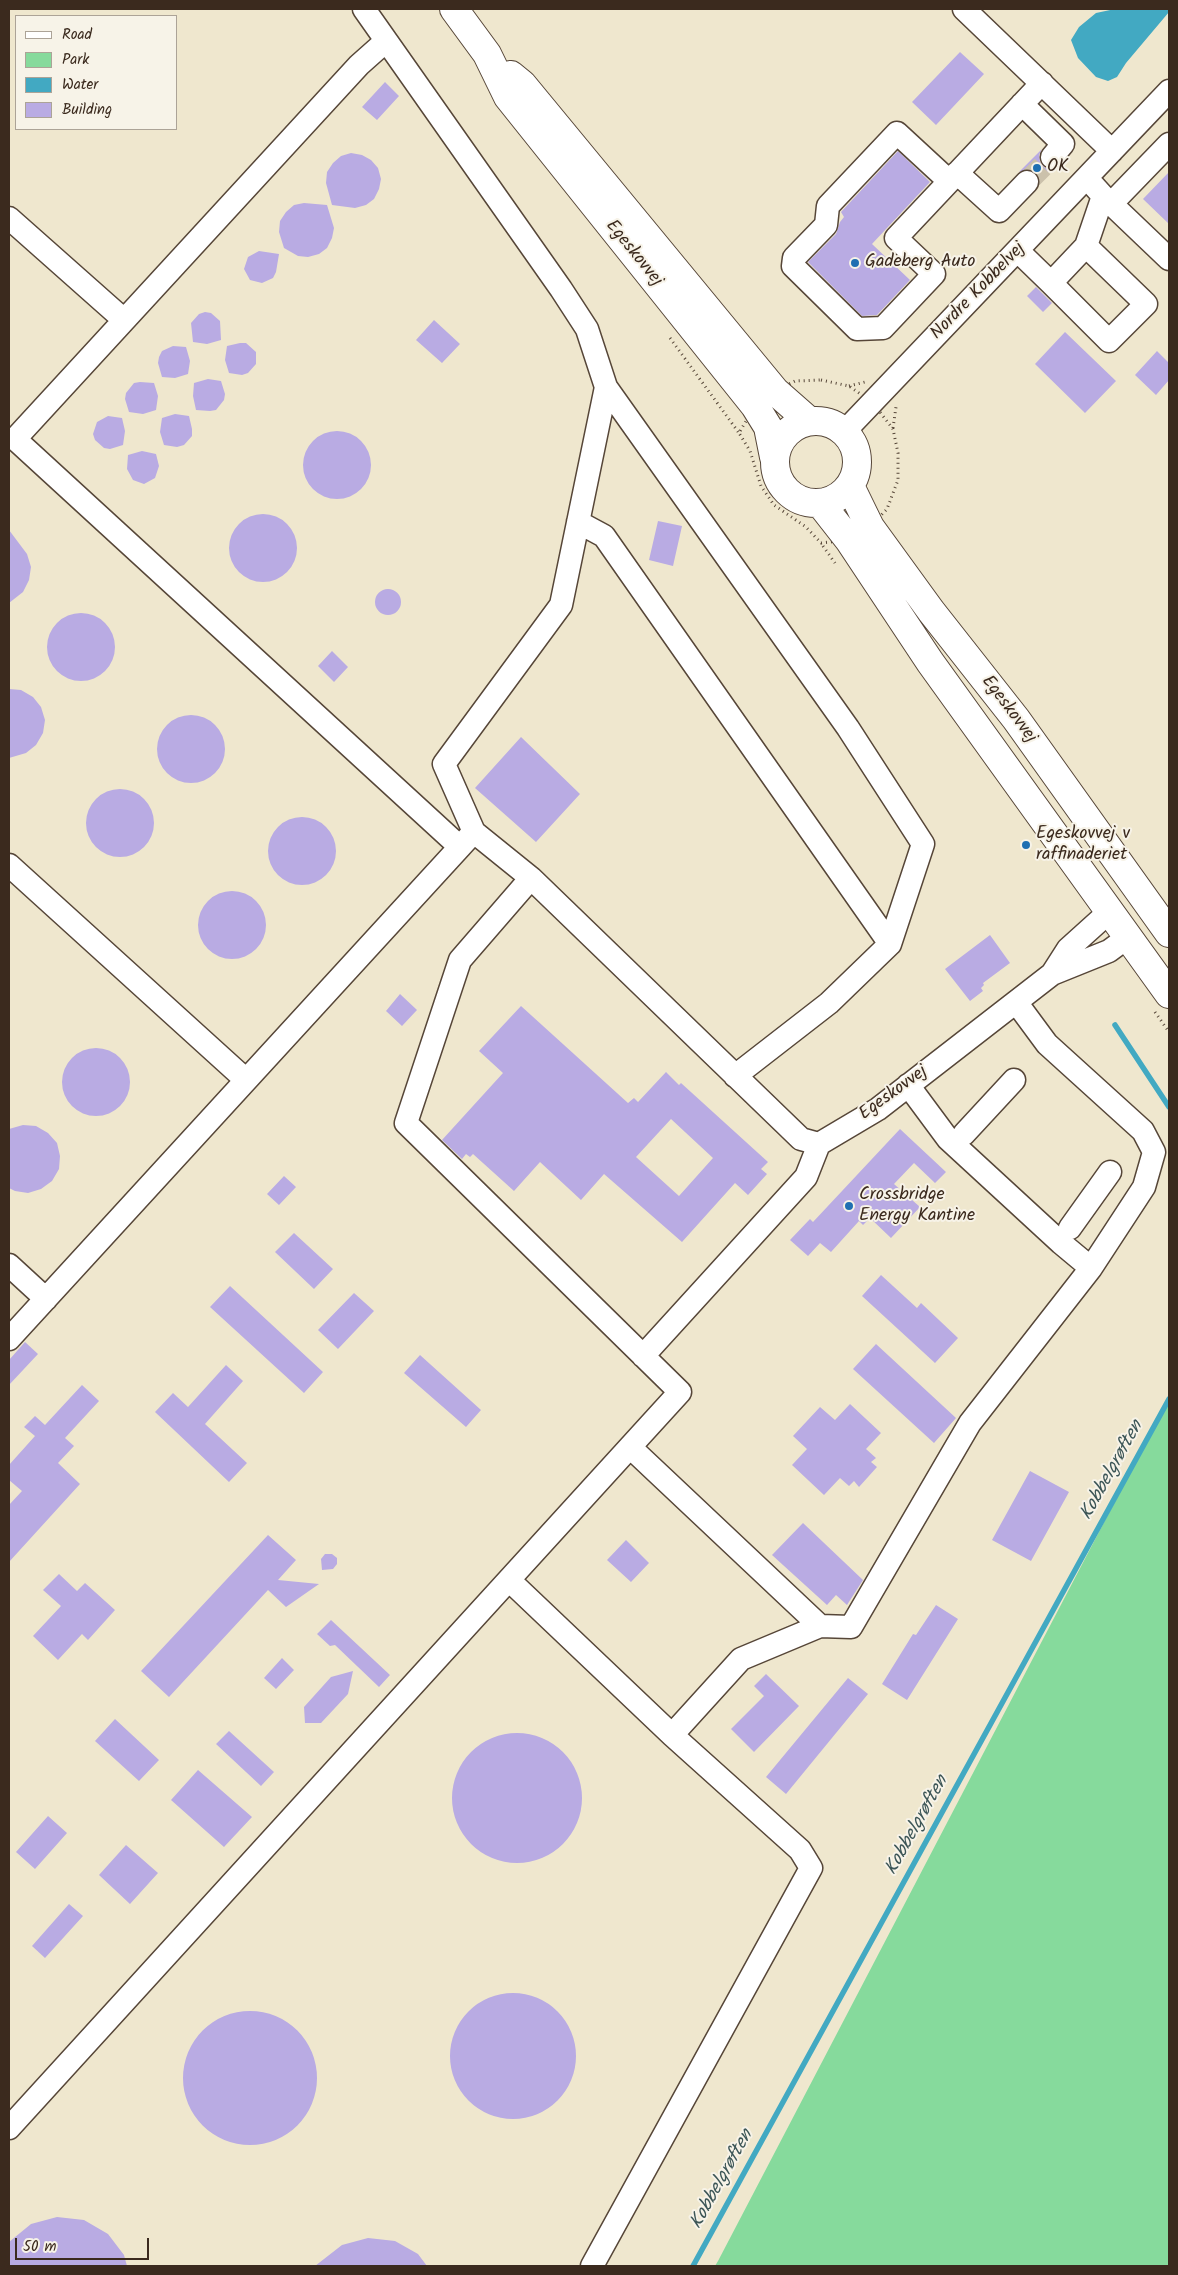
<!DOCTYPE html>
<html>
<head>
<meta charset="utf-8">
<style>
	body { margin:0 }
	#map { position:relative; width:1178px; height:2275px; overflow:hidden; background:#efe7ce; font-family:Kalam,sans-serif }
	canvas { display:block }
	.frame { position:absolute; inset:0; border:10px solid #3b2a1e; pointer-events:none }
	.legend { position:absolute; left:15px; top:15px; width:162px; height:115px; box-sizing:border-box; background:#f7f3e8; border:1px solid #aca397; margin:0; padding:6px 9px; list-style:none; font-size:15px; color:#3b2a1e }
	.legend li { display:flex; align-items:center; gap:10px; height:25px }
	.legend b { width:25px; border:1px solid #aca397 }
	.scale { position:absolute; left:15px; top:2238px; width:134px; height:22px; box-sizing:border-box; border:2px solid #3b2a1e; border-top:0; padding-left:6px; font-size:15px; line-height:18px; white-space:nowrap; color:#3b2a1e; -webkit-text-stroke:4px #f7f3e8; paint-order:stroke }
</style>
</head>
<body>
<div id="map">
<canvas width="1178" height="2275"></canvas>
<div class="frame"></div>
<ul class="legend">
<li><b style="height:6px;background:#fff"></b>Road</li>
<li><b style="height:14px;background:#86da9c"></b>Park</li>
<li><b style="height:14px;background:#42a9c2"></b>Water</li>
<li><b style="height:14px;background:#b9abe3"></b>Building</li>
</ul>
<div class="scale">50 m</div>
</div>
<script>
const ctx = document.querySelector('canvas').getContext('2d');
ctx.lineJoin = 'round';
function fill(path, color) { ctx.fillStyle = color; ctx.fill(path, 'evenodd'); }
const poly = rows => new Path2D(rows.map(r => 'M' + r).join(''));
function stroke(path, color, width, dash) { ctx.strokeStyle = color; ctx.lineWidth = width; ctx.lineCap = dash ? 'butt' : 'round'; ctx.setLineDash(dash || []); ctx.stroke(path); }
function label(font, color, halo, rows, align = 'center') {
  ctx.font = font + ' Kalam,sans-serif'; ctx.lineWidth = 4; ctx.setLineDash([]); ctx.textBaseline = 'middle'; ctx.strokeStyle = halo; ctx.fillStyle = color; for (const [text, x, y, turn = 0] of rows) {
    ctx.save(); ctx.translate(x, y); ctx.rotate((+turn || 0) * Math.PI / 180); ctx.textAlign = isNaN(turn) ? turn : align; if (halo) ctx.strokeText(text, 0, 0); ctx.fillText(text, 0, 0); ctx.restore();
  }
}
fill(poly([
	[1169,1398,1169,2266,715,2266,718,2261]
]), '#86da9c');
fill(poly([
	[1115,9,1169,9,1169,12,1126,63,1117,77,1108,81,1096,77,1078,58,1071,40,1079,27,1096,13]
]), '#42a9c2');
stroke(poly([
	[1115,1025,1169,1107],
	[693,2266,1169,1399]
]), '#42a9c2', 5.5);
fill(poly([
	[960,52,984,74,936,125,912,102],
	[385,82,399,96,377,120,362,107],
	[1042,149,1039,155,1040,162,1044,167,1050,170,1040,180,1036,173,1031,169,1019,172],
	[898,151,930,182,872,244,910,280,877,315,862,316,808,262,836,234,840,222,844,217,841,212],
	[351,153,362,155,371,160,378,168,381,179,379,189,374,199,366,205,355,208,332,205,326,183,327,172,333,163,341,156],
	[1169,172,1169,224,1143,199],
	[304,203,327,205,334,228,332,238,327,248,319,254,308,257,298,256,284,248,279,232,280,221,286,212,294,205],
	[259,251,279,254,276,272,273,278,262,283,250,280,244,269,248,257],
	[1036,287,1052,303,1043,312,1027,296],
	[205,312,211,313,220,321,221,340,207,344,193,342,191,323,199,314],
	[434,320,460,344,442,363,416,340],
	[1065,332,1116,381,1085,413,1035,364],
	[240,343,246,343,256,352,256,364,248,373,242,375,229,373,225,360,227,346],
	[173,346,186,347,190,361,188,374,175,378,162,377,158,363,159,357,162,351],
	[1157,351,1169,363,1169,380,1156,395,1135,375],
	[208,379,221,381,225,394,224,400,216,410,210,411,196,410,193,396,194,383],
	[140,382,154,383,158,396,156,410,143,414,129,412,125,399,126,393,134,383],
	[175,414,189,416,192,429,192,436,184,445,177,447,164,445,160,432,162,418],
	[108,416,122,418,125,431,123,445,110,449,104,448,95,440,93,434,97,422],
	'303 465a34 34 0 1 1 68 0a34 34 0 1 1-68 0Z',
	[142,451,156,454,159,466,155,478,144,484,133,480,127,469,128,455],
	'229 548a34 34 0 1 1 68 0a34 34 0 1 1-68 0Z',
	[658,521,682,526,673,566,649,560],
	[9,530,27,554,31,567,29,580,23,592,9,603],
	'375 602a13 13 0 1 1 26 0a13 13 0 1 1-26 0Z',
	'47 647a34 34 0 1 1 68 0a34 34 0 1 1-68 0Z',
	[332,651,348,667,334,682,318,666],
	[9,689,21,690,33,697,41,707,45,720,43,733,36,745,26,753,9,758],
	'157 749a34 34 0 1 1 68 0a34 34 0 1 1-68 0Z',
	[521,737,580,794,536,842,475,788],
	'86 823a34 34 0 1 1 68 0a34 34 0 1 1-68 0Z',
	'268 851a34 34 0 1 1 68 0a34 34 0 1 1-68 0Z',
	'198 925a34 34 0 1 1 68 0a34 34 0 1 1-68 0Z',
	[990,935,1010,963,983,983,984,985,981,988,983,991,970,1001,945,969],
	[400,994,417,1010,402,1026,386,1011],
	[521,1006,628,1103,634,1098,638,1102,666,1072,679,1085,681,1083,768,1162,761,1169,767,1174,748,1195,735,1183,682,1242,604,1174,581,1200,540,1162,514,1191,473,1154,470,1157,466,1154,462,1159,442,1140,503,1073,479,1051],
	[671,1119,713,1158,679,1196,636,1157],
	'62 1082a34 34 0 1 1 68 0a34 34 0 1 1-68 0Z',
	[23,1125,36,1126,48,1133,57,1143,60,1156,59,1169,52,1181,41,1189,28,1193,15,1191,9,1188,9,1129],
	[900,1129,946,1172,935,1183,914,1163,894,1184,920,1207,891,1238,870,1218,863,1225,859,1221,831,1252,820,1243,808,1256,790,1240,810,1219,813,1222],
	[284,1176,296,1187,279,1205,267,1194],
	[294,1233,333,1269,314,1289,275,1252],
	[881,1275,917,1308,921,1303,958,1338,935,1363,862,1296],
	[230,1286,323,1372,304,1393,210,1307],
	[354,1293,374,1311,338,1349,318,1330],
	[25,1342,38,1354,9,1385,9,1360],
	[876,1344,956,1418,934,1443,853,1369],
	[420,1355,481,1410,466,1427,404,1373],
	[226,1365,243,1381,205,1424,247,1463,229,1482,155,1412,173,1393,188,1407],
	[82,1385,99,1401,65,1438,74,1446,58,1463,80,1484,9,1562,9,1505,22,1491,9,1480,9,1465,35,1436,24,1427,35,1416,45,1425],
	[850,1404,881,1433,866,1449,876,1458,871,1462,877,1467,859,1487,854,1481,849,1486,840,1478,824,1495,792,1465,807,1449,793,1436,820,1407,835,1420],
	[1030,1471,1069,1492,1031,1561,992,1540],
	[803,1523,863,1580,847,1605,836,1595,827,1605,772,1555],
	[268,1535,296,1560,278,1580,319,1584,286,1607,268,1590,169,1697,141,1671],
	[626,1540,649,1563,631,1582,607,1560],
	[325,1554,332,1554,337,1558,337,1564,333,1569,322,1570,321,1559],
	[59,1574,77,1591,85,1583,115,1610,88,1640,82,1634,58,1660,33,1636,61,1606,43,1590],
	[936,1605,958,1619,907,1700,882,1684,913,1634,916,1635],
	[331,1620,390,1675,379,1687,335,1645,330,1646,317,1634],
	[282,1658,294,1670,276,1689,264,1678],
	[353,1671,348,1694,321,1723,305,1723,304,1707,331,1677],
	[766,1674,799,1706,754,1752,731,1729,764,1696,754,1686],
	[848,1678,868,1694,786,1794,766,1777],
	[115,1719,159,1760,139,1781,95,1741],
	[229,1731,274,1772,261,1786,216,1744],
	'452 1798a65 65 0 1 1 130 0a65 65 0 1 1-130 0Z',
	[198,1770,252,1817,224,1847,171,1800],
	[48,1816,67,1833,35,1869,16,1852],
	[126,1845,158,1873,130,1904,99,1875],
	[69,1904,83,1916,45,1958,32,1946],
	'450 2056a63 63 0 1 1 126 0a63 63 0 1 1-126 0Z',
	'183 2078a67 67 0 1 1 134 0a67 67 0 1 1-134 0Z',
	[57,2217,84,2220,108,2234,124,2255,127,2266,9,2266,9,2242,31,2224],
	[368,2238,395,2241,418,2254,427,2266,315,2266,342,2245]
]), '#b9abe3');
stroke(poly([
	[1027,182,1052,157]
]), '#cbc1ab', 22, [22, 11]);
const minor = poly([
	[364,9,561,289,587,329,606,387,561,605,444,764,474,832,531,878],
	[964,9,1112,151],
	[386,41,359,65,15,439,460,847],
	[1022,104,1063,144,1052,157],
	[957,173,999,211,1027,182],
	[949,181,897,133,828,206,826,225,794,258,793,266,857,329,883,328,934,274,896,238,1042,83],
	[1103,196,1169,259],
	[1111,204,1169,144],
	[9,218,124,320],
	[1086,246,1103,196,1094,186],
	[1018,251,1051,283,1109,341,1146,304,1086,246,1051,283],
	[606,387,848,728,923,844,890,944,829,1003,735,1076],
	[844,432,1169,91],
	[578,522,604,536,890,944],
	[9,865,246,1080],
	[1052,974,1068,949,1109,912],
	[908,1085,948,1139,1061,1243,1091,1268],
	[964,1134,1014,1080],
	[1070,1228,1110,1172],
	[9,1265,46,1299],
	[9,1339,470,836],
	[643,1356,806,1177,819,1144],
	[630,1447,820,1626],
	[509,1580,672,1735,800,1850,811,1868,592,2266],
	[672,1735,741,1659,820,1626,851,1627,970,1423,1091,1268,1144,1187,1154,1152,1143,1131,1047,1044,1016,1002],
	[9,2128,680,1392,406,1123,460,960,531,878,801,1139,819,1144,878,1109,1052,974,1109,951,1128,937]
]);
const major = poly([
	[454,9,487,54,508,97,755,406,768,427,774,457],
	[511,75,522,84,775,391,808,420],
	'775 462a41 41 0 1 1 82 0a41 41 0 1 1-82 0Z',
	[850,486,870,527,931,611,1016,719,1169,933],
	[820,503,849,540,930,662,1169,994]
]);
stroke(minor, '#564638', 25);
stroke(major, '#564638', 30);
stroke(poly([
	[670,338,739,433],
	[821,380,849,386,873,403,893,429,898,453,898,480,887,509,870,527,849,540,821,543,806,527,774,505,761,486,750,451,739,433,755,406,775,391,795,381,821,380],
	[849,386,865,382],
	[893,428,896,407],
	[823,546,835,563],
	[1155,1012,1169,1032]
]), '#564638', 3, [1, 4]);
stroke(minor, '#fff', 22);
stroke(major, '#fff', 28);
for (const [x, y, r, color] of [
	[1037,168,5,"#1f6fb2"],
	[855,263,5,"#1f6fb2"],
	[1026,845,5,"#1f6fb2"],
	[849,1206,5,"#1f6fb2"]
]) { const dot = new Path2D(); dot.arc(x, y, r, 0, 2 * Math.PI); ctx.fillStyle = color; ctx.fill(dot); stroke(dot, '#f7f3e8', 2); }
label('18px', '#3b2a1e', '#f7f3e8', [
	["OK",1047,168],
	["Gadeberg Auto",865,263],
	["Egeskovvej v",1036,835],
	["raffinaderiet",1036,856],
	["Crossbridge",859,1196],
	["Energy Kantine",859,1217]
], 'left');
label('18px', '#3b2a1e', '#f7f3e8', [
	["Egeskovvej",633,254,51],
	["Nordre Kobbelvej",979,292,-46],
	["Egeskovvej",1008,710,53],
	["Egeskovvej",894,1094,-36]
]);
label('italic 19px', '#3d5657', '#f7f3e8', [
	["Kobbelgrøften",1113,1471,-61],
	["Kobbelgrøften",918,1826,-61],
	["Kobbelgrøften",723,2180,-61]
]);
</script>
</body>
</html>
